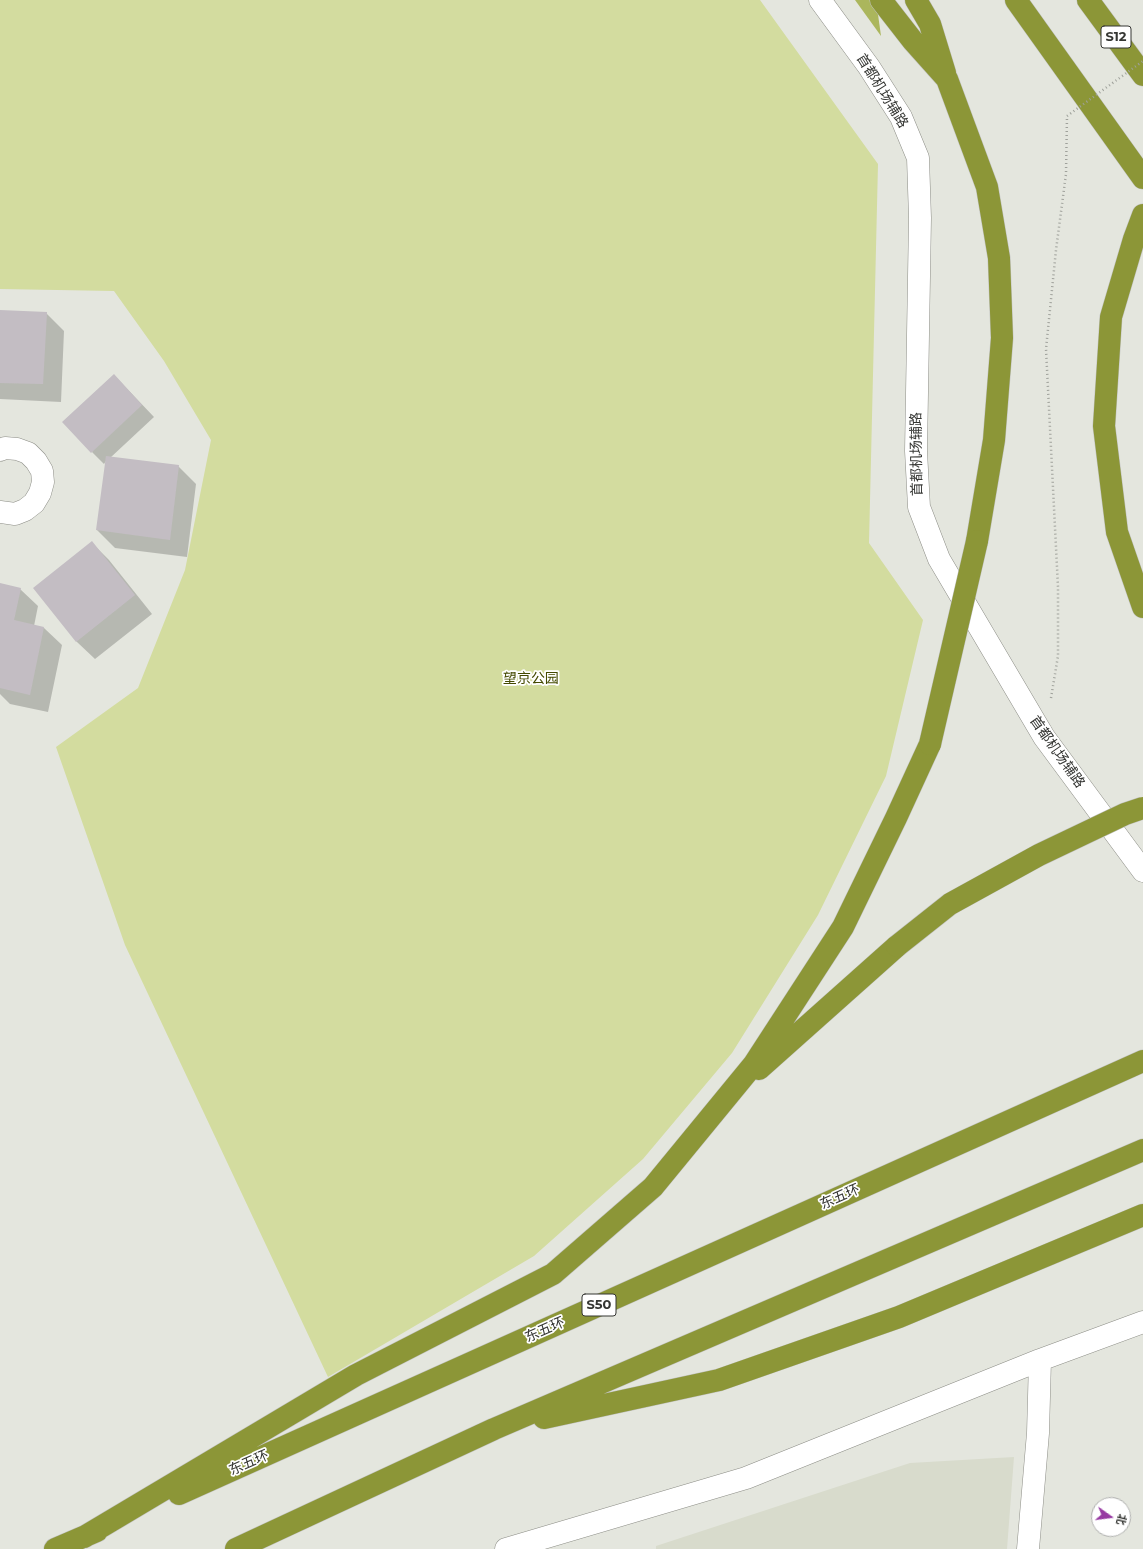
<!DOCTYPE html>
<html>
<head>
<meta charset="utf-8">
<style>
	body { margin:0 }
	#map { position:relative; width:1143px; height:1549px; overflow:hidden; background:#e4e6de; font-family:Montserrat,"Noto Sans SC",sans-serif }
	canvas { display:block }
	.north { position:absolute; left:1091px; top:1497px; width:40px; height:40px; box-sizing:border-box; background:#fff; border:1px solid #aeafad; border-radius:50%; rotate:104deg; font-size:11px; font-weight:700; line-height:16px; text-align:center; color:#353633 }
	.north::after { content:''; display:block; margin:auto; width:14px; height:18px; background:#9739a2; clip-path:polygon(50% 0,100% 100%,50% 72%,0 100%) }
</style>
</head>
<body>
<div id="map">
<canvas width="1143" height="1549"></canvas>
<div class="north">北</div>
</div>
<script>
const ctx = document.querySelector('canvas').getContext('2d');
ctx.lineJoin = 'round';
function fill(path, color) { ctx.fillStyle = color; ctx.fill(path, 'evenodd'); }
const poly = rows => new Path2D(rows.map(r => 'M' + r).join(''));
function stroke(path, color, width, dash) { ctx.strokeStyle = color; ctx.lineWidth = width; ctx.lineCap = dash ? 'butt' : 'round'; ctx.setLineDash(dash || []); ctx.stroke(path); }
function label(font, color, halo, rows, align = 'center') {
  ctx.font = font + ' Montserrat,"Noto Sans SC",sans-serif'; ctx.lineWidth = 3.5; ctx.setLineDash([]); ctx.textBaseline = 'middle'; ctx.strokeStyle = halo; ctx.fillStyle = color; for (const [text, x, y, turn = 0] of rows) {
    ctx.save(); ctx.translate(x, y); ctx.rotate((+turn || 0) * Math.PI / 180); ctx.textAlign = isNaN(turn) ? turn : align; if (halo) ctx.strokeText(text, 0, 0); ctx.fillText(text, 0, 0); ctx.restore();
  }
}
fill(poly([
	[1014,1457,1007,1549,656,1549,656,1546,910,1463]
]), '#d8dbcc');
fill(poly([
	[0,0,760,0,878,164,869,543,923,620,886,776,818,915,732,1053,643,1159,534,1256,328,1377,125,945,56,747,138,688,185,570,211,440,164,361,114,291,0,289]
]), '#d3dc9f');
fill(poly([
	[855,0,876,0,881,36]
]), '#abb65c');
fill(poly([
	[0,311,46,313,64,331,61,402,0,399],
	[114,375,154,417,110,458,178,466,196,484,187,557,115,548,97,530,106,461,104,464,92,452],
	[92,543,109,560,152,614,95,659,77,642,35,589],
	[0,584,20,589,38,606,34,626,44,628,62,645,48,712,10,704,0,694]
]), '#0003');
fill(poly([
	[0,310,47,312,43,384,0,383],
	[114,374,142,405,91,453,62,422],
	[106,456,179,465,170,540,96,530],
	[92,541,135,595,76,642,33,588],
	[0,583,21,588,14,620,44,627,30,695,0,688]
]), '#c3bdc3');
const minor = poly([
	[820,0,869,67,901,117,918,158,920,218,916,451,919,507,939,559,1044,737,1143,871],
	[0,450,5,448,17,449,28,453,36,461,42,471,43,482,40,493,34,503,25,510,15,514,0,512],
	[506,1549,746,1478,1040,1360,1143,1322],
	[1028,1549,1038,1433,1040,1360]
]);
const highway = poly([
	[881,0,913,41,947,79,987,187,999,258,1002,338,994,440,977,541],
	[916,0,930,24,945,73],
	[1016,0,1143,178],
	[1088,0,1143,75],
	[1143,215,1134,239,1111,317,1104,426,1117,532,1143,607],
	[759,1069,897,946],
	[544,1418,719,1380,899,1317,1143,1215],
	[179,1494,1143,1061],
	[84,1537,356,1375,553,1274,653,1187,754,1064,843,927,896,818,930,744],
	[55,1549,97,1531],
	[236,1549,494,1429,1143,1150]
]);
stroke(minor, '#8c8d86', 23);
stroke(highway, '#c2c3c2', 23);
stroke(poly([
	[1051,698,1058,656,1058,587,1046,349,1056,250,1066,174,1067,116]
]), '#9fa19b', 2.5, [1, 3]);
stroke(minor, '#fff', 22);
stroke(highway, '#8c9637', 22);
const highwayBridge = poly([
	[930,744,977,541],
	[897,946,950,904,1039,855,1125,814,1143,808]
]);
stroke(highwayBridge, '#c2c3c2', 23, []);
stroke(poly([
	[1067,116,1143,61]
]), '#9fa19b', 2.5, [1, 3]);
stroke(highwayBridge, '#8c9637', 22);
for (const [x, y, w] of [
	[1116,37,30],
	[599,1305,34]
]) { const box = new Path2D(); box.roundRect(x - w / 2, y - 11, w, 22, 3); ctx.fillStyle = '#fff'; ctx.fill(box); stroke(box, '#353633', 1); }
label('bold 13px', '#353633', null, [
	["S12",1116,37],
	["S50",599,1305]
]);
label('14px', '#353633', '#fff', [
	["首都机场辅路",882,91,58],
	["首都机场辅路",917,454,-91],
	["首都机场辅路",1057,752,55],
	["东五环",840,1197,-24],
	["东五环",545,1330,-24],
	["东五环",249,1463,-24]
]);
label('14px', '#444a01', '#fff', [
	["望京公园",531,679]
]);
</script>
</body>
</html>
